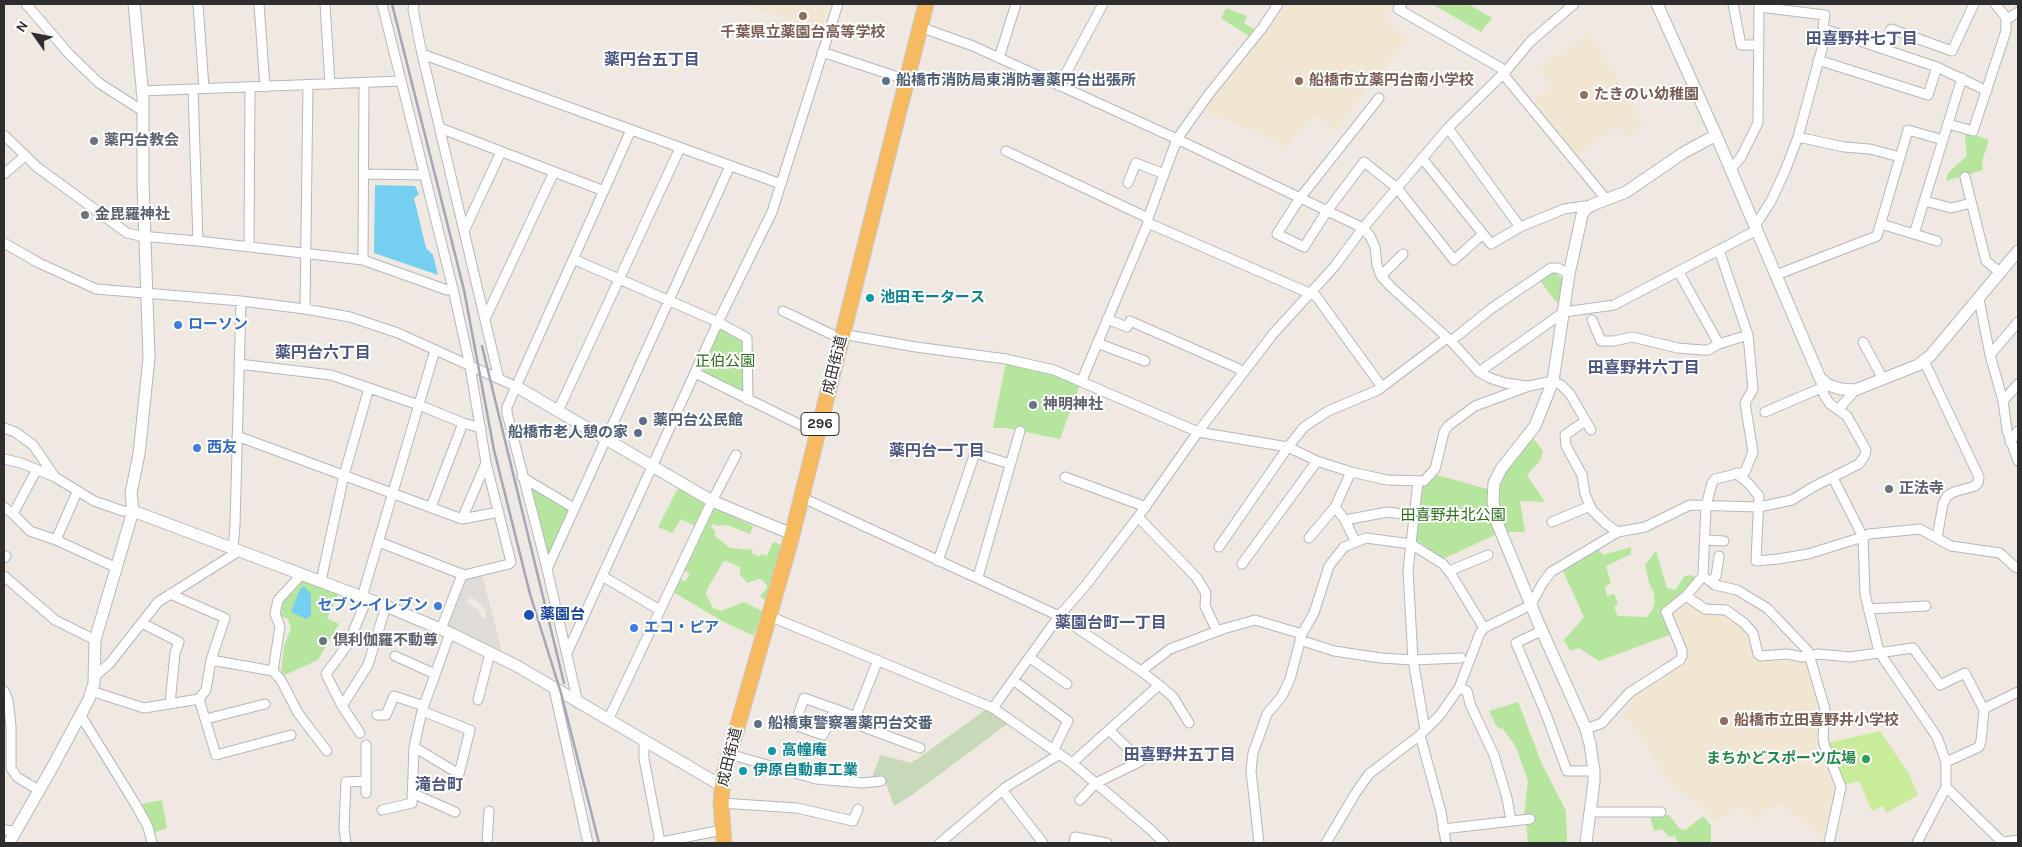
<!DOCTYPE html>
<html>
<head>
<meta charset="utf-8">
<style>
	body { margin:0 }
	#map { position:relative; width:2022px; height:847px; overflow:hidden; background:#efe9e1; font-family:Karla,sans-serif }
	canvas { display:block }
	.frame { position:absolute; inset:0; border:5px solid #2e2e2e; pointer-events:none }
	.north { position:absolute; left:10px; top:10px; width:50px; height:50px; -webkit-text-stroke:4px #fff; paint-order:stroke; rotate:303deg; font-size:14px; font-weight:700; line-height:20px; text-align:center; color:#2e2e2e }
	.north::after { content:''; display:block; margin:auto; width:18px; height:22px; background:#2e2e2e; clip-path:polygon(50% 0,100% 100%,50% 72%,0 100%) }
</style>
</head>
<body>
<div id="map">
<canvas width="2022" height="847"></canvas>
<div class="frame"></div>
<div class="north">N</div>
</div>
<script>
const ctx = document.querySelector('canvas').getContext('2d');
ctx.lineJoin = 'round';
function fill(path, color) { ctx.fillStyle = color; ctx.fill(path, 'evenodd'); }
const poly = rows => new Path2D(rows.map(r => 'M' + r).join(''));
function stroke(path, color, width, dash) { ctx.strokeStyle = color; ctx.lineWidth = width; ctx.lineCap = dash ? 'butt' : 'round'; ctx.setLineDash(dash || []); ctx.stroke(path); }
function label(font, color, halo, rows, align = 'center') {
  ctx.font = font + ' Karla,"Noto Sans JP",sans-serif'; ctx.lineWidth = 4; ctx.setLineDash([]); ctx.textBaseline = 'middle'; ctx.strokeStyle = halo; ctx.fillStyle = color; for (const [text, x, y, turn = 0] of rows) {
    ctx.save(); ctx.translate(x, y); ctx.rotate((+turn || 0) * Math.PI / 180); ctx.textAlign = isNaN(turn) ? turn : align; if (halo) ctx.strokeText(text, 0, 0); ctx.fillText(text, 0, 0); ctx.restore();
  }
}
fill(poly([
	[738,4,829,4,822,28],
	[1281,4,1396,4,1383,20,1408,38,1335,129,1315,115,1285,148,1265,136,1215,116,1203,107],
	[1590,32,1644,126,1625,137,1618,126,1575,157,1530,104,1552,86,1539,69],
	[1684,599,1696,609,1704,611,1724,612,1743,626,1750,635,1757,659,1787,657,1809,663,1821,708,1820,745,1836,787,1823,838,1783,805,1773,806,1755,819,1751,817,1739,806,1715,820,1712,819,1694,801,1671,786,1632,723,1624,718,1634,695,1653,680,1687,659,1685,649,1668,613]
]), '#f0e6d1');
fill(poly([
	[1432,4,1468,4,1492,18,1481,32],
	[1226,8,1247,16,1244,23,1255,30,1249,36,1221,18],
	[1967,132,1989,140,1982,161,1983,170,1946,181,1948,173,1967,156,1965,137],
	[1554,272,1563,279,1558,304,1540,281],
	[723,329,744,340,744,392,705,373,703,369,719,330],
	[1006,362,1081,382,1060,439,1006,428,993,428],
	[1533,438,1543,451,1540,461,1527,475,1545,502,1520,501,1525,532,1507,532,1498,509,1498,492,1505,472],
	[1437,475,1487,489,1487,509,1495,535,1443,559,1415,539,1423,484],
	[530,485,569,508,548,556],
	[678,488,705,504,695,526,681,519,672,533,658,527],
	[712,507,753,526,750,534,727,525,719,526,713,524,711,527,715,531,715,536,730,548,753,550,752,553,759,557,761,554,767,556,772,544,775,542,781,545,765,600,760,596,767,588,767,585,761,579,758,579,747,583,740,574,740,567,726,561,723,562,708,588,706,594,713,608,721,611,744,602,762,611,754,636,722,621,673,592,679,579,685,581,690,574,683,570],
	[1631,547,1631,554,1606,566,1611,583,1605,587,1607,596,1614,594,1618,603,1614,608,1618,616,1647,617,1652,610,1655,603,1654,593,1649,583,1645,565,1656,551,1667,588,1675,590,1685,576,1691,575,1697,578,1684,593,1668,605,1672,634,1599,661,1579,648,1570,651,1564,640,1584,617,1563,571,1597,548,1603,555],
	[304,580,338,595,327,618,339,624,318,660,285,675,281,673,284,646,291,629,288,619,281,616,283,601],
	[1518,702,1542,764,1566,811,1567,843,1528,843,1526,823,1534,822,1532,815,1524,816,1528,781,1516,747,1503,729,1497,727,1489,711],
	[162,800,167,828,153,833,140,804],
	[1669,815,1680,829,1685,830,1703,816,1711,825,1711,843,1678,843,1675,836,1669,837,1662,829,1654,831,1650,816]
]), '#b6e59e');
fill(poly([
	[988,708,1010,722,912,795,894,806,884,778,872,778,880,755,912,763,914,760,916,760]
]), '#c8d9b8');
fill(poly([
	[1880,731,1909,774,1918,795,1886,813,1883,806,1872,811,1859,781,1844,785,1828,743]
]), '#c9ec9a');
fill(poly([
	[482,575,501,648,500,652,448,627,447,624,460,593,463,580],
	[470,596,483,606,486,614,485,618,482,618,478,610,467,603]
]), '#dfdcd8');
fill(poly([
	[375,185,415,186,419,194,414,198,426,248,433,255,438,275,374,253],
	[304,586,311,594,311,616,306,619,291,612,300,589]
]), '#75cff0');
const minor = poly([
	[26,4,69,54,99,83,138,108,143,108],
	[198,4,204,88],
	[259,4,265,87],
	[325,4,330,84],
	[414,4,413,9,422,54,499,379],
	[1402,4,1398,9,1506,71],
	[1733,4,1741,45,1759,45],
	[1995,4,2005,16,2006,20],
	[1759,7,1825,15,1823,27,1824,29,1937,67,1987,91],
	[920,27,973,46,1177,139,1363,228,1370,236,1375,247,1377,265,1381,276,1391,287,1451,341,1479,372,1490,378,1505,383,1527,386],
	[1884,49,1891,29,1952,51,1974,4],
	[822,52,907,80],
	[422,54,781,184],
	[999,58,1016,4],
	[1818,60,1928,95,1937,67],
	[1503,74,1606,199],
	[1059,86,1103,4],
	[193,89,198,241],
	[141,91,401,81],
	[1379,98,1300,198,1277,234,1304,247,1327,211,1364,162,1397,188,1454,260,1483,234],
	[1948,124,1973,131,2006,31,2006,20,2018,12],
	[440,128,604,191],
	[1448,128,1520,227],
	[4,135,37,167,127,233,140,236,198,241,363,260,447,290,453,289],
	[1798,137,1844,147,1870,149,1900,157],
	[1006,151,1148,218],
	[1422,158,1491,244,1520,227,1564,209,1592,205],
	[1731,169,1741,157,1758,123,1759,4],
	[4,174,25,156],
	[364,174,425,175],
	[1965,177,1986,261,2001,273],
	[1128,183,1136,163,1164,174],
	[1925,201,1951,208,1971,203],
	[1148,223,1316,296,1382,387],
	[1881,224,1937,241],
	[1755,226,1771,201,1785,171,1798,137,1827,30],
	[464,231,501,152],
	[1914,234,1962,78],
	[4,243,39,263,96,289,241,301,305,309,350,317,398,333,517,387],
	[249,247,250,88],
	[1719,250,1748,335,1753,389,1745,403,1753,452,1745,472,1715,479,1712,483,1706,506,1703,576,1715,585,1737,590,1767,608,1808,651,1825,709,1823,737,1824,744,1841,787,1829,843],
	[573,259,718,322,747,338,748,400],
	[363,260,364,84],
	[1678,271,1719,344],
	[1776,275,1877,236,1908,130,1943,140],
	[1381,276,1403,254],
	[1979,299,1990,355,2003,401,2007,430,2018,461],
	[305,309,308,85],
	[783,311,841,339],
	[485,319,554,172],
	[1107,319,1127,327,1130,321,1237,368,1243,372],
	[1592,320,1601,341,1614,341,1632,337,1678,348,1702,350,1708,350,1719,344,1748,335],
	[842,334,916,347,1006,359,1054,370,1198,432,1288,447,1317,461,1351,472,1387,480,1424,481,1435,469,1444,432,1448,426,1475,406,1529,386,1553,381,1561,385,1570,394,1591,430],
	[1451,341,1492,308,1551,268,1558,268,1569,274],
	[1863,342,1883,379],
	[1097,343,1145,361],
	[1990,355,2018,322],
	[1924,361,1979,477,1978,483,1975,486,1954,492,1947,496,1943,504,1937,538],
	[239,364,331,375,419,405,463,423,481,428],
	[1479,372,1564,312,1614,305,1757,230],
	[695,373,817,433],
	[1082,380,1148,223,1148,218,1177,139,1209,94,1263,27,1278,4],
	[2003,401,2018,384],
	[1838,410,1855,390],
	[558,411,680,148],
	[1765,412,1821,388],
	[1585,421,1565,435,1566,446,1582,475,1585,494,1592,510,1606,524,1618,532],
	[4,428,15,432,33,445,55,477],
	[237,436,462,519,499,512],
	[2010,442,2018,431],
	[4,459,21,463,55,477,94,501,123,511,133,511],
	[1351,472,1335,507,1345,520,1355,541],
	[1736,473,1749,484,1759,496,1756,561,1778,559,1808,554,1863,537,1869,534,1920,529,1951,546,2000,553,2015,567,2018,568],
	[522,477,574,508],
	[1065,477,1146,507],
	[1833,478,1863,537,1865,594,1879,652,1937,737,1946,762,1946,787,1917,843],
	[1418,482,1408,570,1413,660,1425,730],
	[801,497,1059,616,1141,671,1159,685,1072,763],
	[4,507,13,514,30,531,56,540,117,568],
	[431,507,463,423],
	[13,514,36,471],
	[1138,517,1196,577,1206,593,1205,606,1217,631],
	[462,519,486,463],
	[1345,520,1388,512,1415,516],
	[1552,522,1590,506],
	[1309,538,1335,507],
	[56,540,77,492],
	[1705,540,1724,541],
	[379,542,464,575,509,564,511,562,486,463,470,366,453,289,382,4],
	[1219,547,1288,447,1304,427,1328,411,1378,390,1447,338],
	[233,549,235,525,241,301],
	[4,558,6,556],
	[938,561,975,453,1010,464],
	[1242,564,1317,461],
	[547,569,730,166],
	[1449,571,1488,555],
	[302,574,278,600,275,614,280,626,273,671,281,680,298,713,327,751],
	[4,576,55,620,95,640],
	[602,576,660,610],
	[978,577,1020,431],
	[321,581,344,475,369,388],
	[1711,582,1716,576,1719,556],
	[1686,596,1705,609,1726,610,1744,623,1753,633,1758,654,1761,656,1787,654,1803,657,1818,654,1850,657,1913,648,1940,685,1965,673,1984,710],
	[362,597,435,350],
	[1868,609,1926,606],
	[769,616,993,708,1072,763,1151,830,1164,843],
	[142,623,179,642,175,653,170,704],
	[441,629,462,575],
	[1541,631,1516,643,1546,714,1567,771,1594,771],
	[1300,640,1334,651,1381,658,1413,660,1461,658],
	[567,653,718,322,772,212,838,4],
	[395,656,435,674],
	[1030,658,1067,684],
	[211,660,273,671],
	[878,660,853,723,920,748],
	[1141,671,1170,649,1223,629,1255,620,1302,634],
	[94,677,110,663,158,602,239,551],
	[1013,680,1068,721,1054,749],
	[1159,685,1173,697,1189,723],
	[1459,688,1467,691,1470,704,1494,755,1507,798,1511,821],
	[554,689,588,843],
	[4,691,8,700,11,726,11,768,17,777,40,791],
	[91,691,144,708,199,699,206,690,211,660,225,618,170,594],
	[199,699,216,755,291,735],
	[478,700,490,653],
	[578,703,547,569,507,413,507,407,631,130],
	[342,706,368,665,386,606],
	[993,708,1059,616,1086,585,1138,517,1198,432,1273,334,1334,267,1363,228,1448,128,1506,71,1530,42,1574,4],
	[835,709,823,735,795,725,804,698,835,709,856,717],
	[377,715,386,715,394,696,424,706],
	[81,716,136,805,148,827,152,843],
	[206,719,265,704],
	[608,720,710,505,736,455],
	[1586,729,1602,723,1629,693,1680,660,1682,656,1682,650,1666,612,1686,596,1703,576],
	[360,733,342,706,326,674,348,644,367,599],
	[1420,735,1441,812,1446,843],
	[644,742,644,759,660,842],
	[366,745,366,793],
	[414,747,459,774,470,730,422,711],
	[729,754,816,779,863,783,881,781],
	[1946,762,1979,747,1981,741,1984,710,1989,706,2018,692],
	[1946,787,2000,840,2005,842,2018,840],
	[1002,790,1043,843],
	[412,793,455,812],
	[1080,800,1096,783,1141,761,1109,730],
	[721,803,797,808,853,821,858,809],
	[382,810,412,803,414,747,422,711,450,633],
	[1590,812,1661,812],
	[1443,829,1530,819],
	[4,830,16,831],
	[346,843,344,828,346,782,365,781],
	[487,843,489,811],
	[657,843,722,830],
	[940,843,1006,787,1060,754],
	[1074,843,1075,837,1107,843],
	[1259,843,1251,771,1253,753,1267,714,1282,696,1290,679,1302,634,1314,613,1329,566,1344,547,1366,538,1411,544,1443,564,1451,574,1484,628],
	[1326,843,1355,794,1369,774,1420,735,1440,715,1459,688,1480,633,1484,628,1531,605,1542,584,1551,572,1618,532,1645,527,1690,505,1759,507,1792,500,1813,487,1859,464,1865,455,1866,450,1847,416,1830,404,1824,395,1820,378]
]);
const tertiary = poly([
	[1657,4,1716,135,1820,378,1828,385,1841,389,1855,390,1918,365,1930,356,2018,251],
	[517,387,712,501,792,534],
	[133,511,386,606,450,633,517,666,722,786],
	[9,843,53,766,89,699,94,683,95,640,133,511,131,493,139,454,149,358,143,183,143,97,134,4],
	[1586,843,1594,782,1594,771,1590,744,1586,729,1538,622,1496,520,1493,501,1494,483,1501,469,1535,426,1553,381,1569,274,1582,215,1586,209,1592,205,1626,192,1683,153,1716,135]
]);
const trunk = poly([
	[724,843,721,803,723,777,790,543,926,4]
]);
stroke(minor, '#b4b7c1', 11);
stroke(tertiary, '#b4b7c1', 13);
stroke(trunk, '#c9c9c9', 17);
stroke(minor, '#fff', 9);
stroke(tertiary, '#fff', 11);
stroke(trunk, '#f8ba60', 15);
stroke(poly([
	[392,4,464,290,494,450,530,594,561,693,599,843],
	[482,346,564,683]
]), '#a3a6b8', 2.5);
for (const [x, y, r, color] of [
	[803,16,5,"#8d6e63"],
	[886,81,5,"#5c6f8a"],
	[1299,81,5,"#8d6e63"],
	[1584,95,5,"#8d6e63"],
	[94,141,5,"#6b7280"],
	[85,215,5,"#6b7280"],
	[870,298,5,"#0f9aa8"],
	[178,325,5,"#3f7fe0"],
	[1033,405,5,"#6b7280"],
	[643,421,5,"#5c6f8a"],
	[638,433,5,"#5c6f8a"],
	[197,448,5,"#3f7fe0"],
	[1889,489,5,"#6b7280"],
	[438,606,5,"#3f7fe0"],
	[529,615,6,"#1a4fb4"],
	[634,628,5,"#3f7fe0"],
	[323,641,5,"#6b7280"],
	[1724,721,5,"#8d6e63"],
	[758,724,5,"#5c6f8a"],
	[772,751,5,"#0f9aa8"],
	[1866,759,5,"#2e9e5b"],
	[743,771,5,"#0f9aa8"]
]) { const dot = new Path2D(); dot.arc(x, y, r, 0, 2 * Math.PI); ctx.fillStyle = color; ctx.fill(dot); stroke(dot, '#fff', 2); }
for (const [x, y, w] of [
	[820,424,38]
]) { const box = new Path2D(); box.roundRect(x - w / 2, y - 11.5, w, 23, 4); ctx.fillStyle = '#fff'; ctx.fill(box); stroke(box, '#2e2e2e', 1); }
label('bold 14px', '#2e2e2e', null, [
	["296",820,424]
]);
label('bold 15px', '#785e54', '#fff', [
	["千葉県立薬園台高等学校",803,33,"center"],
	["船橋市立薬円台南小学校",1309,81],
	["たきのい幼稚園",1594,95],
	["船橋市立田喜野井小学校",1734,721]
], 'left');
label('bold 15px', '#4e5e75', '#fff', [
	["船橋市消防局東消防署薬円台出張所",896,81],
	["薬円台公民館",653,421],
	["船橋市老人憩の家",628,433,"right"],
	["船橋東警察署薬円台交番",768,724]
], 'left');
label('bold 15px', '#5b616d', '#fff', [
	["薬円台教会",104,141],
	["金毘羅神社",95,215],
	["神明神社",1043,405],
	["正法寺",1899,489],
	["倶利伽羅不動尊",333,641]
], 'left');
label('bold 15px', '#0d838f', '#fff', [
	["池田モータース",880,298],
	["高幢庵",782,751],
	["伊原自動車工業",753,771]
], 'left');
label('bold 15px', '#366cbe', '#fff', [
	["ローソン",188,325],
	["西友",207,448],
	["セブン-イレブン",428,606,"right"],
	["エコ・ピア",644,628]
], 'left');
label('15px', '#2c6e1b', '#fff', [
	["正伯公園",725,362],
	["田喜野井北公園",1453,516]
]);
label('15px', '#2e2e2e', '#fff', [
	["成田街道",835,365,-76],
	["成田街道",730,757,-76]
]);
label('bold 15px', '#164399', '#fff', [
	["薬園台",540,615]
], 'left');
label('bold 15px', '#27864d', '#fff', [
	["まちかどスポーツ広場",1856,759]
], 'right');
label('bold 16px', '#4d5680', '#fff', [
	["田喜野井七丁目",1862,39],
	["薬円台五丁目",652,60],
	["薬円台六丁目",323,353],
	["田喜野井六丁目",1644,368],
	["薬円台一丁目",937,451],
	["薬園台町一丁目",1111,623],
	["田喜野井五丁目",1180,755],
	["滝台町",439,785]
]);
</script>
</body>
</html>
